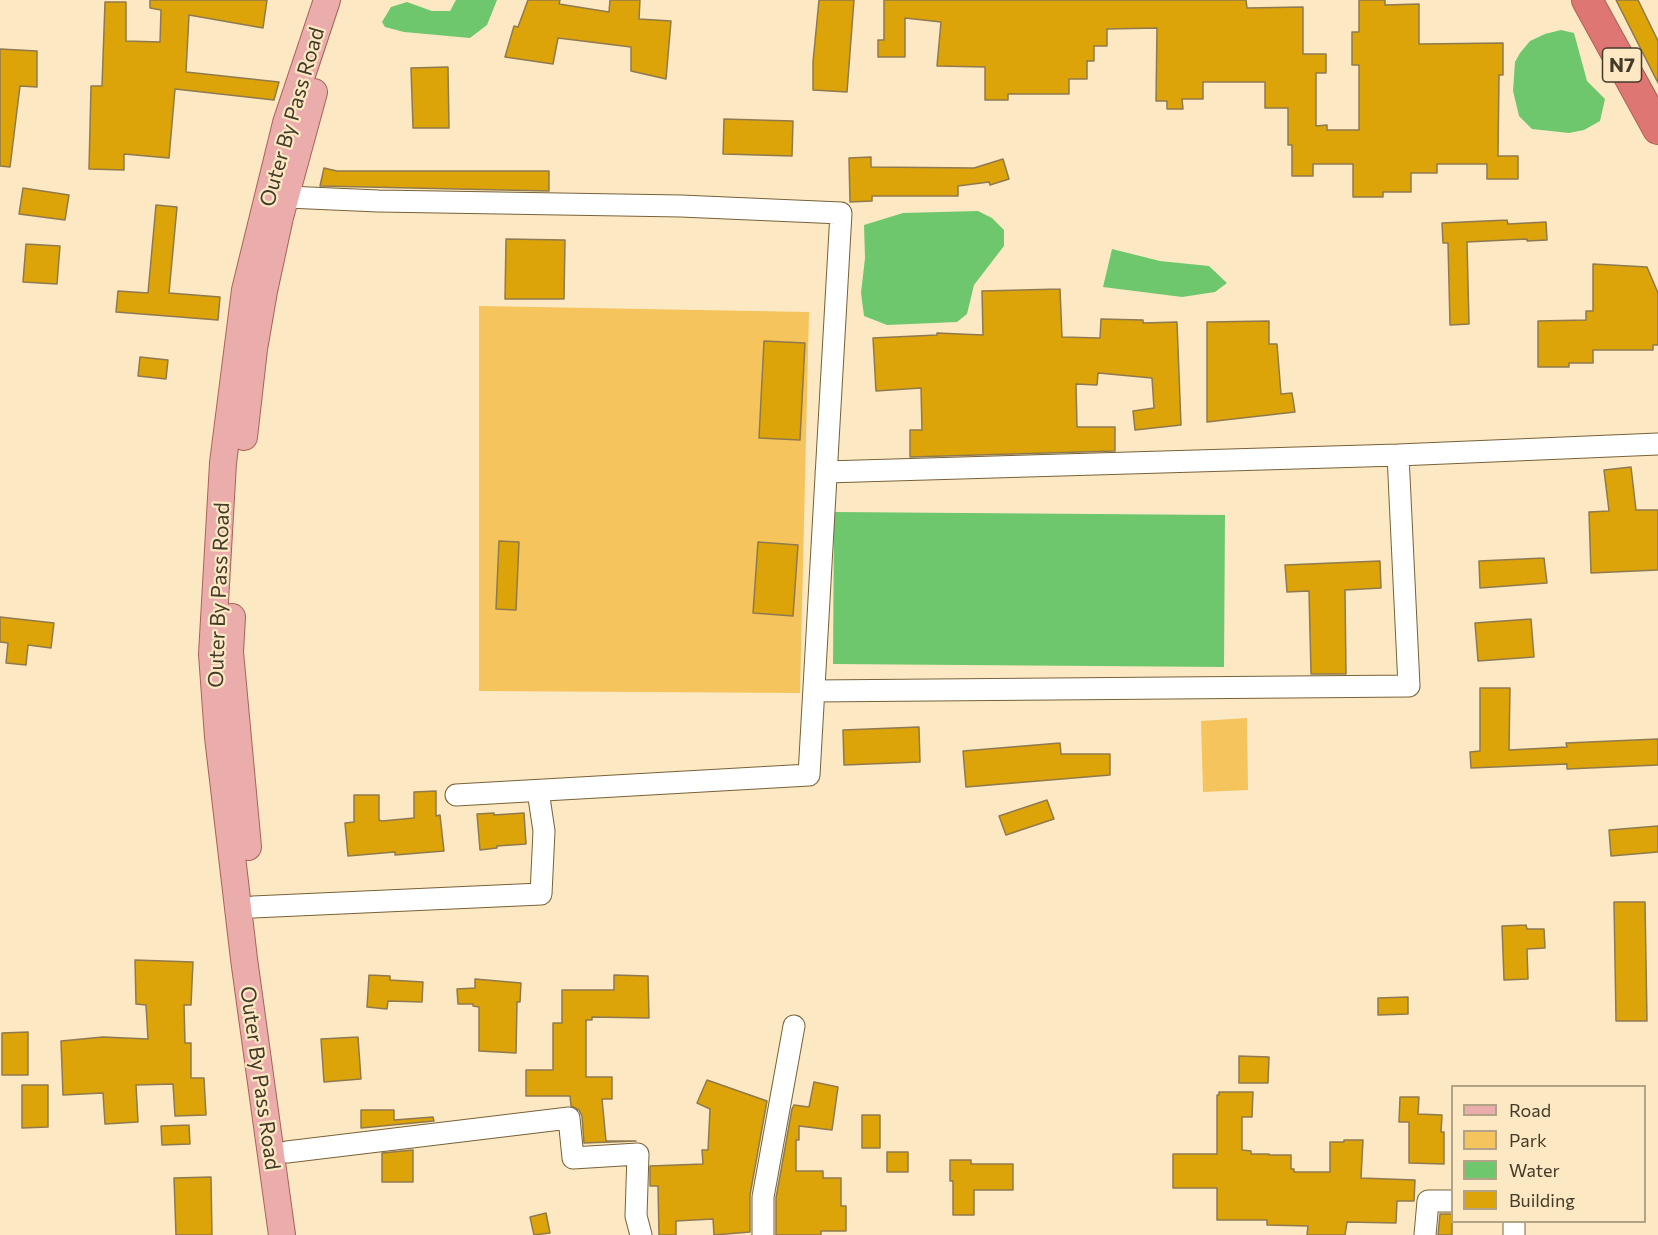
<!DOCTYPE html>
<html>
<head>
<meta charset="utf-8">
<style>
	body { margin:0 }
	#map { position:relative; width:1658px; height:1235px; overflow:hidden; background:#fce9c4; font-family:Commissioner,sans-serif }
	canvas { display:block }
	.legend { position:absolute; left:1451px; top:1085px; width:195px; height:138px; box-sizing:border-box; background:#fce9c4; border:2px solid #b2a386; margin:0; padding:8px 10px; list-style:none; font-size:18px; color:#443a28 }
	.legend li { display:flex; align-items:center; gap:12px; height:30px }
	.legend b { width:30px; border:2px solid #b2a386 }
</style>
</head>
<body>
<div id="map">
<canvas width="1658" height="1235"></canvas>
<ul class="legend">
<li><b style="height:8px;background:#ebadab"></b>Road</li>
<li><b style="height:16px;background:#f5c45c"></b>Park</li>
<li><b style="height:16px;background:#6ec76d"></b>Water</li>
<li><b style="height:16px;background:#dca408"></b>Building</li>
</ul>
</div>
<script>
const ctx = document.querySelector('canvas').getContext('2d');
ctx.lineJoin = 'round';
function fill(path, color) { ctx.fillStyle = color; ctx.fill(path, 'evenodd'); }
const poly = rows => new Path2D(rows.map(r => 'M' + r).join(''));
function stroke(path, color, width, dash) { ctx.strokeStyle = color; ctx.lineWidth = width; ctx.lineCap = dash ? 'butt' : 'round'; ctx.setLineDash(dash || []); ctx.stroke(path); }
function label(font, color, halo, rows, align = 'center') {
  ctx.font = font + ' Commissioner,sans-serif'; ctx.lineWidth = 4.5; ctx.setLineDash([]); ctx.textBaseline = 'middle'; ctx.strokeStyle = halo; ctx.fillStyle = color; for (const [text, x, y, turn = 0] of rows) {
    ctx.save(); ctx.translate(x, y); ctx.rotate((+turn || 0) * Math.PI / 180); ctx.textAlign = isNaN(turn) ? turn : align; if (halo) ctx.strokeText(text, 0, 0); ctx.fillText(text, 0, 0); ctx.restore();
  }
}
fill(poly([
	[479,306,809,312,800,693,479,691],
	[1247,718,1248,790,1203,792,1201,721]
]), '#f5c45c');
fill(poly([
	[456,0,497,0,487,25,470,38,404,32,385,27,382,22,391,7,407,2,432,11,450,11],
	[1561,30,1574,33,1587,81,1605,99,1600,121,1584,130,1569,133,1532,129,1519,116,1513,91,1515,62,1520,53,1530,41,1545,34],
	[978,211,992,218,1004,230,1004,246,974,285,967,314,957,322,887,325,864,316,861,293,865,258,864,225,903,213],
	[1112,249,1160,261,1209,266,1227,283,1215,292,1182,297,1103,287],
	[834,512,1225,515,1224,667,833,664]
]), '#6ec76d');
const building = poly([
	[150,0,267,0,263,28,189,15,186,72,279,82,274,100,175,89,169,158,124,154,124,170,89,169,91,86,102,86,105,2,126,2,126,41,160,42,161,10,150,8,150,0],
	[528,0,560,0,559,4,609,12,610,0,640,0,639,19,671,21,666,79,631,71,631,47,558,38,553,64,505,57,514,26,518,27,528,0],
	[819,0,854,0,847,92,813,90,813,62,819,0],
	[884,0,1246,0,1247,8,1303,7,1303,54,1326,54,1326,73,1316,73,1316,126,1327,125,1327,130,1359,130,1359,65,1352,65,1352,32,1359,32,1359,0,1385,0,1385,5,1419,4,1419,44,1503,43,1503,75,1499,75,1498,156,1518,156,1518,179,1487,179,1487,164,1437,164,1437,173,1411,173,1411,192,1383,192,1383,197,1353,197,1353,164,1313,164,1313,176,1292,176,1292,145,1288,145,1288,108,1265,108,1265,82,1203,82,1203,99,1182,99,1183,109,1167,109,1167,101,1156,101,1157,28,1107,29,1107,46,1094,46,1094,61,1087,61,1087,79,1069,79,1069,94,1008,94,1008,100,985,100,985,67,937,66,941,22,905,18,905,57,878,57,878,40,884,40,884,0],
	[1616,0,1638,0,1658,41,1658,83,1616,0],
	[0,49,37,51,37,87,20,86,10,167,0,166,0,49],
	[448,67,449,128,413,128,411,68,448,67],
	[724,119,793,121,792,156,723,154,724,119],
	[871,157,871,167,974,168,1003,159,1009,179,990,185,989,182,958,186,958,196,872,196,872,201,850,202,849,158,871,157],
	[324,168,337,171,549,171,549,191,320,186,324,168],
	[23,188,69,195,65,220,19,214,23,188],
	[156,205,177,207,169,293,220,297,218,320,116,312,118,291,148,293,156,205],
	[1507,220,1508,224,1546,222,1547,240,1527,241,1527,239,1467,242,1469,324,1450,325,1448,243,1443,243,1442,223,1507,220],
	[506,239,565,240,564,299,505,299,506,239],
	[26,244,60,246,57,284,23,282,26,244],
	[1593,264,1647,267,1658,293,1658,345,1653,345,1653,350,1593,350,1593,363,1569,363,1569,367,1538,367,1538,321,1586,320,1586,311,1593,311,1593,264],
	[1060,289,1062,337,1100,338,1101,319,1143,320,1143,323,1177,322,1181,425,1135,430,1133,411,1154,408,1152,378,1098,373,1097,385,1076,384,1077,427,1115,427,1115,451,910,457,910,430,922,430,921,388,876,391,873,338,937,335,937,333,983,335,982,291,1060,289],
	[1269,321,1269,344,1277,344,1281,394,1292,393,1295,412,1207,422,1207,322,1269,321],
	[764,341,805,343,800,440,759,438,764,341],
	[140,357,168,360,166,379,138,376,140,357],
	[1631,467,1636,510,1658,510,1658,570,1591,573,1589,512,1609,511,1604,470,1631,467],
	[499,541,519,542,516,610,496,609,499,541],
	[758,542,798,545,793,616,753,613,758,542],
	[1544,558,1547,583,1480,588,1479,561,1544,558],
	[1380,561,1381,588,1345,590,1346,674,1311,674,1309,591,1287,592,1285,565,1380,561],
	[0,617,54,623,51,648,28,645,26,665,6,663,8,643,0,642,0,617],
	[1531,619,1534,657,1478,661,1475,623,1531,619],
	[1480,688,1510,688,1509,750,1567,747,1566,743,1658,739,1658,765,1567,769,1567,764,1471,768,1470,752,1480,751,1480,688],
	[919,727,920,762,844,765,843,730,919,727],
	[1060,743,1061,754,1110,754,1110,775,966,787,963,751,1060,743],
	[436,791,436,816,440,815,444,851,395,855,395,852,348,856,345,823,354,822,354,795,379,795,379,820,382,821,414,818,414,792,436,791],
	[1047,800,1054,819,1006,835,999,816,1047,800],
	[494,813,494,815,524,813,526,844,497,846,497,848,480,850,477,814,494,813],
	[1658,826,1658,852,1611,856,1609,830,1658,826],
	[1614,902,1645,902,1647,1021,1616,1021,1614,902],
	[1526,925,1527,929,1544,929,1545,948,1527,949,1528,979,1504,980,1502,926,1526,925],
	[135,960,193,962,191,1005,184,1005,185,1043,191,1043,191,1078,204,1078,206,1115,175,1116,173,1084,136,1085,138,1122,105,1124,103,1093,63,1095,61,1041,103,1037,148,1039,146,1005,136,1004,135,960],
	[369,975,390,976,390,980,423,982,422,1002,388,1001,387,1009,367,1007,369,975],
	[614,975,648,976,649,1018,592,1017,592,1020,586,1020,586,1077,612,1077,612,1099,602,1099,606,1141,636,1141,584,1143,582,1116,579,1110,571,1106,570,1096,526,1096,526,1070,553,1070,553,1023,562,1023,562,990,614,990,614,975],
	[475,979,521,983,520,1002,517,1002,516,1053,479,1051,479,1007,473,1006,473,1004,458,1004,457,989,475,988,475,979],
	[1408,997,1408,1014,1378,1015,1378,998,1408,997],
	[28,1032,28,1075,2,1075,2,1033,28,1032],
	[358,1037,361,1079,324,1082,321,1039,358,1037],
	[1239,1056,1269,1057,1268,1083,1239,1083,1239,1056],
	[707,1080,767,1101,750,1195,750,1232,714,1235,713,1219,676,1221,676,1235,659,1235,658,1186,650,1186,650,1166,703,1164,702,1150,708,1150,710,1109,697,1103,707,1080],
	[814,1082,838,1087,832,1130,799,1126,799,1140,796,1140,796,1171,823,1171,823,1178,841,1178,841,1206,846,1206,846,1231,821,1231,821,1235,776,1235,776,1198,792,1109,794,1105,809,1107,814,1082],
	[22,1085,48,1085,48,1127,22,1128,22,1085],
	[1219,1092,1253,1092,1252,1117,1242,1117,1242,1150,1251,1151,1251,1154,1269,1154,1269,1155,1291,1155,1291,1169,1294,1169,1294,1172,1330,1172,1330,1142,1344,1142,1344,1140,1363,1140,1361,1178,1415,1180,1414,1201,1397,1201,1396,1223,1347,1222,1345,1235,1307,1235,1308,1226,1267,1225,1267,1220,1217,1220,1217,1188,1173,1188,1173,1154,1217,1154,1217,1095,1219,1095,1219,1092],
	[1400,1097,1419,1097,1418,1114,1442,1115,1441,1132,1444,1132,1444,1164,1409,1163,1409,1122,1399,1122,1400,1097],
	[361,1110,394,1110,394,1120,433,1117,434,1121,361,1128,361,1110],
	[862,1115,880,1115,880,1148,862,1148,862,1115],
	[189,1125,190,1144,162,1145,161,1126,189,1125],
	[413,1150,413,1182,382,1182,382,1153,413,1150],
	[887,1152,908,1152,908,1172,887,1172,887,1152],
	[950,1160,971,1160,971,1164,1013,1164,1013,1190,974,1190,974,1215,953,1215,953,1181,950,1181,950,1160],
	[211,1177,212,1235,176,1235,174,1178,211,1177],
	[546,1213,550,1233,534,1235,530,1217,546,1213],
	[1440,1214,1452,1214,1452,1235,1438,1235,1440,1214]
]);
fill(building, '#dca408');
stroke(building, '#8f7a4f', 1.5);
const minor = poly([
	[287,197,378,201,681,206,841,213,809,775,456,795],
	[826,472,1398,455],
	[814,691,1409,686,1398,455,1658,444],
	[253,907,541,894,544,831,538,791],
	[287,1152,569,1118,573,1158,638,1154,636,1216,641,1235],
	[1514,1222,1514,1235],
	[763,1235,763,1197,794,1026],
	[1425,1235,1428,1201,1452,1201]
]);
const major = poly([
	[244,437,254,349,264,291,280,217,314,92],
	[232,617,230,652,248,847],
	[282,1235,244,959,218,737,212,654,223,463,245,290,286,123,327,0]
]);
const highway = poly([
	[1587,0,1658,129]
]);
stroke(minor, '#776238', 23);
stroke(major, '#a86259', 28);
stroke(highway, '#a86259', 32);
stroke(minor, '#fff', 21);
stroke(major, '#ebadab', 26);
stroke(highway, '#de7773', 30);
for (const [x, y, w] of [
	[1622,65,39]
]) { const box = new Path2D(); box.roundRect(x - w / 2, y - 17, w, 34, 4.5); ctx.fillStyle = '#fce9c4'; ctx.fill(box); stroke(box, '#443a28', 1.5); }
label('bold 20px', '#443a28', null, [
	["N7",1622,65]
]);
label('21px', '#443a28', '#fce9c4', [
	["Outer By Pass Road",292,117,-74],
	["Outer By Pass Road",219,595,-88],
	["Outer By Pass Road",260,1078,82]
]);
</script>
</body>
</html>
